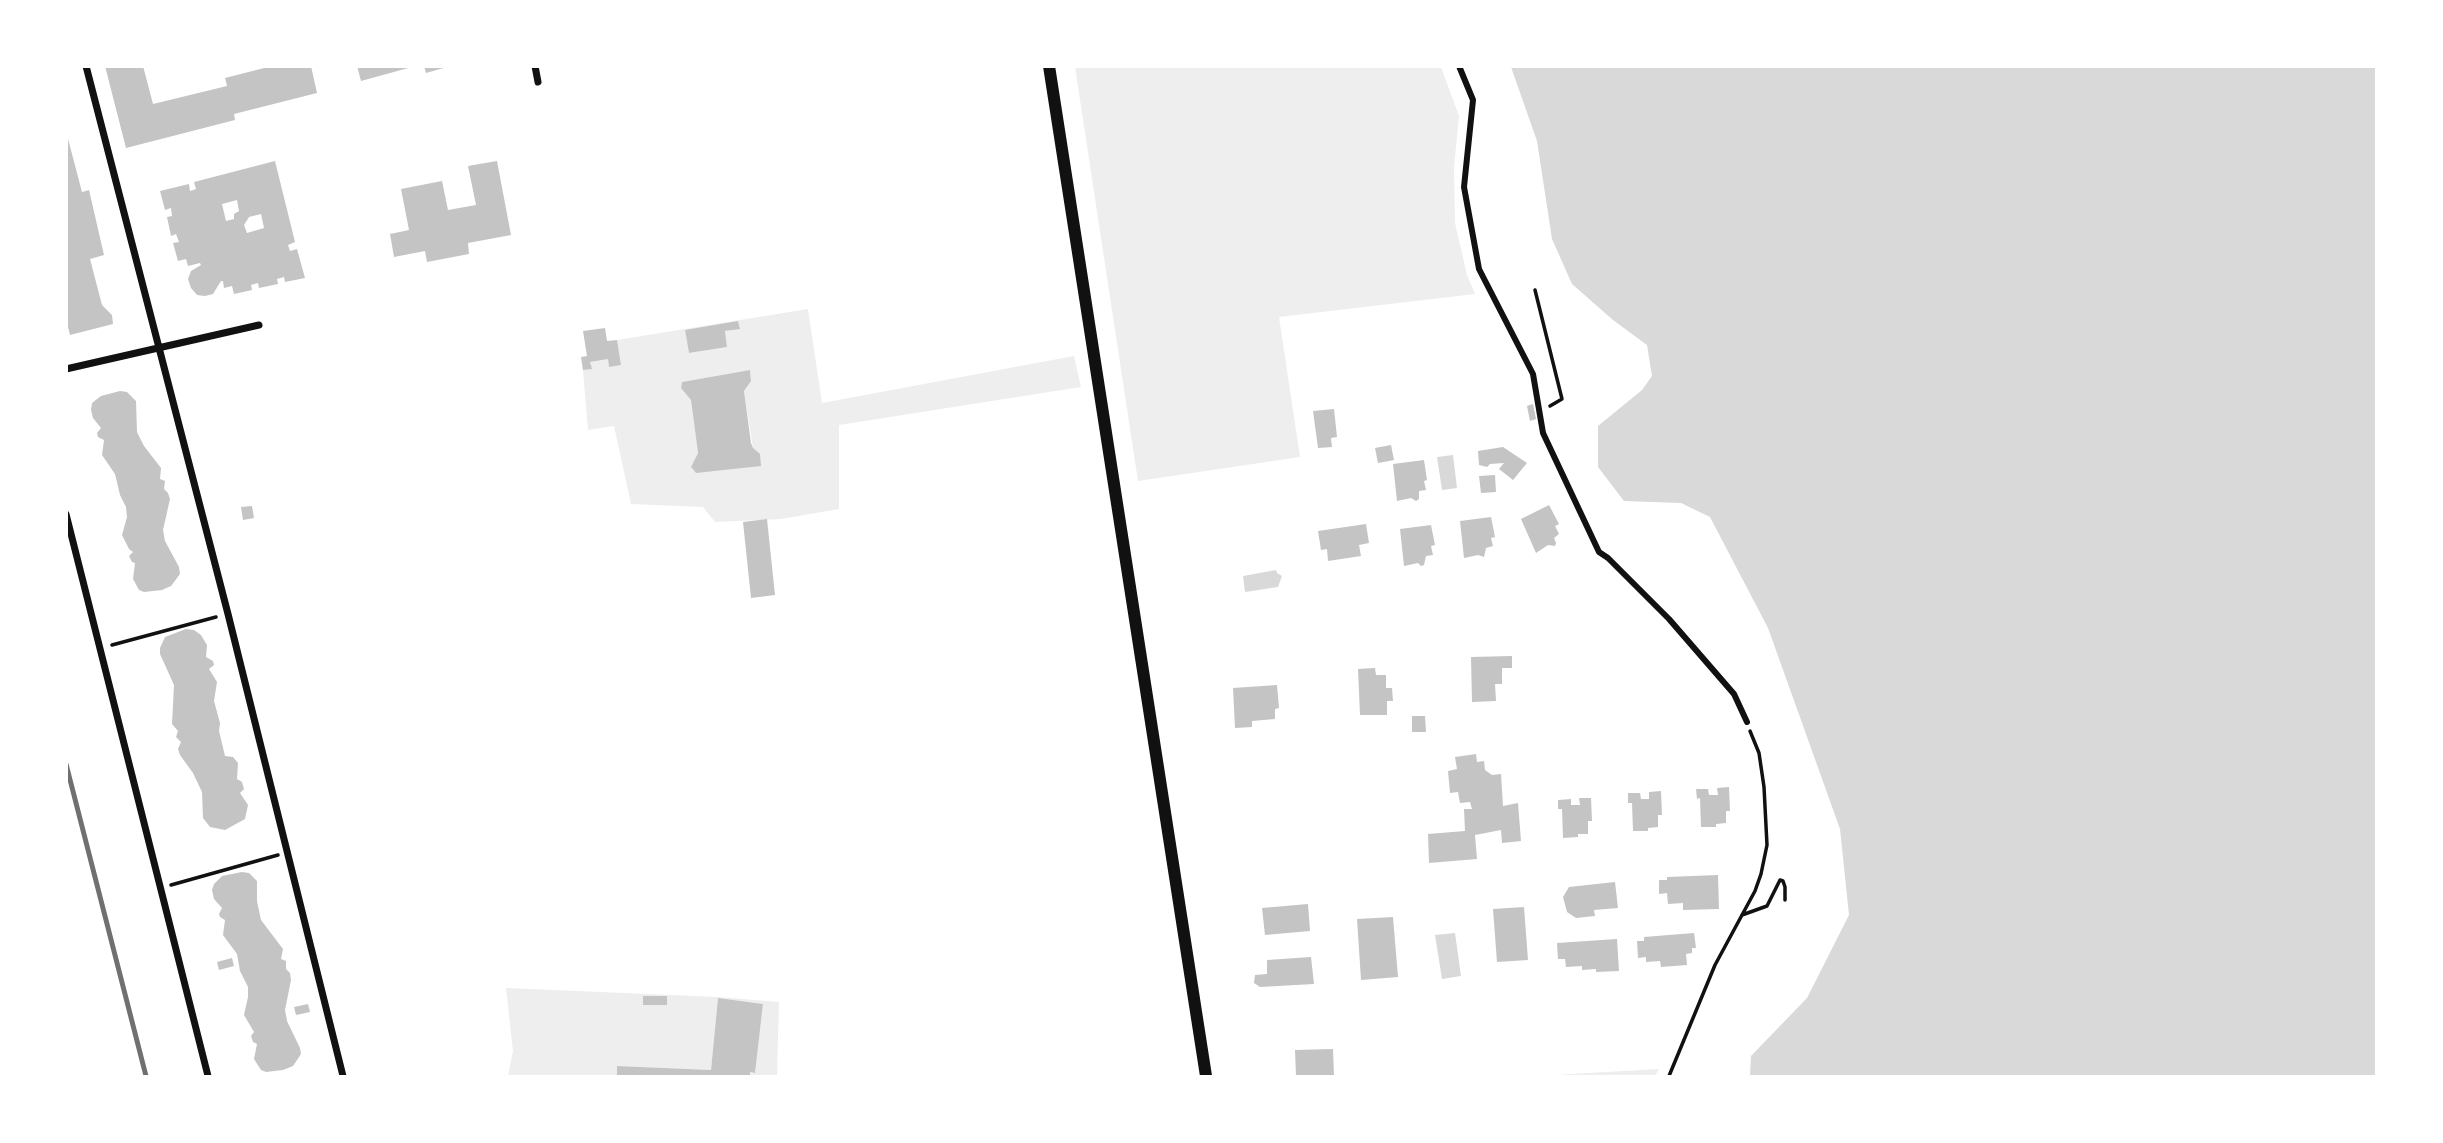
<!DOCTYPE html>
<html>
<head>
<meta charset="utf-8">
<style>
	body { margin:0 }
	#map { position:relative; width:2443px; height:1143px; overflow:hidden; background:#fff; font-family:Lato,sans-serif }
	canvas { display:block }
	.frame { position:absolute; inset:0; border:68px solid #fff; pointer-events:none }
</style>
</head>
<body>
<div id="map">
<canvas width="2443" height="1143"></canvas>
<div class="frame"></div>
</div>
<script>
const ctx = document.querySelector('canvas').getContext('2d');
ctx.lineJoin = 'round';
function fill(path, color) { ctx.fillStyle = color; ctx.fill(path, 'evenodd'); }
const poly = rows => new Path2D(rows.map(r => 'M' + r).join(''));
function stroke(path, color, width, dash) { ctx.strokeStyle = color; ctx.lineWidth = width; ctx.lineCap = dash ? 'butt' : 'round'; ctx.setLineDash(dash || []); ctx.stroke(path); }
fill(poly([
	[1075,67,1441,67,1459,116,1454,168,1455,223,1467,275,1475,294,1279,317,1300,457,1138,481],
	[808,309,822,403,1074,356,1081,387,839,425,839,509,781,519,715,522,703,507,631,504,614,426,588,430,583,370,591,369,590,362,608,359,609,367,621,365,617,340],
	[738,322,739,329,725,331,727,347,689,353,685,330],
	[750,370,751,381,744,391,753,448,696,473,691,467,698,453,691,400,681,388,682,382],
	[506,988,719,997,779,1002,777,1076,750,1076,750,1072,755,1073,763,1004,718,998,711,1070,618,1066,617,1076,508,1076,513,1051],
	[1659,1069,1655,1076,1545,1076,1571,1074]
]), '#eee');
fill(poly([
	[1511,67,2376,67,2376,1076,1750,1076,1751,1056,1807,998,1849,915,1840,829,1768,628,1710,517,1681,503,1624,501,1598,467,1598,426,1642,390,1652,376,1647,345,1613,320,1572,284,1552,239,1537,141],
	[1453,455,1457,488,1442,490,1437,457],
	[1276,570,1277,573,1282,576,1278,587,1245,592,1243,576],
	[1455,933,1461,976,1442,979,1435,935]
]), '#d9d9d9');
fill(poly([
	[105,66,143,66,153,104,227,86,225,78,272,66,311,66,317,93,234,114,235,120,126,148],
	[357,66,412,66,412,67,361,81],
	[424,66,447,66,447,67,426,73],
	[67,135,82,192,89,190,104,255,90,259,102,305,112,315,113,324,70,335,66,319],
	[275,161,295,242,288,245,290,251,297,249,305,278,285,282,284,277,277,279,278,284,259,288,258,283,251,285,252,290,234,294,232,286,224,288,223,281,221,281,213,294,205,296,197,295,191,288,188,279,191,271,201,265,200,263,188,266,186,259,178,261,173,243,179,242,176,234,171,236,167,217,172,216,171,208,165,210,160,191,189,184,190,191,196,189,194,182],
	[237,200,239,211,234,214,234,219,226,221,222,204],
	[261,214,264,228,247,233,244,225,249,217],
	[497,161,511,235,468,243,469,254,427,262,425,251,394,257,390,234,409,230,401,189,442,181,448,210,476,205,468,166],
	[738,321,740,329,725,331,727,347,689,353,685,330],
	[605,328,607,341,617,340,621,365,609,367,608,359,590,362,592,369,583,370,581,357,587,356,583,331],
	[750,370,751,381,744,391,751,443,753,448,760,454,761,466,696,473,691,467,698,453,691,400,681,388,682,382],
	[120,391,127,392,136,401,137,432,144,446,161,468,160,479,165,481,164,489,168,493,170,499,163,530,165,541,179,567,180,574,171,586,162,590,144,592,139,590,133,579,135,563,132,562,129,556,133,552,129,549,122,535,127,517,126,507,120,495,115,474,102,455,104,440,98,437,97,433,101,428,93,418,91,410,92,403,101,396],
	[1533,404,1536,419,1530,421,1527,406],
	[1334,409,1337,437,1331,438,1332,447,1318,448,1313,411],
	[1391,445,1394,460,1378,463,1375,448],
	[1503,447,1527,463,1513,480,1499,469,1504,463,1490,464,1487,467,1479,465,1478,451],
	[1424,460,1427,480,1424,481,1426,490,1419,491,1419,499,1416,501,1411,498,1397,501,1393,464],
	[1495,475,1496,492,1481,493,1479,476],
	[1549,505,1559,524,1555,526,1559,534,1554,538,1556,543,1555,546,1548,545,1536,553,1521,519],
	[252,506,254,518,243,520,241,507],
	[1491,517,1495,537,1491,538,1493,546,1486,548,1484,557,1478,555,1464,558,1460,521],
	[767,519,775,595,751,598,743,522],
	[1366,524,1369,543,1359,545,1361,556,1328,561,1327,549,1321,550,1318,531],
	[1431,525,1435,545,1431,546,1433,555,1426,556,1424,565,1421,566,1418,563,1404,566,1400,529],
	[186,629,194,630,201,635,207,645,206,657,213,661,214,665,209,669,217,682,214,701,220,723,219,731,225,756,233,757,238,763,237,779,242,782,244,789,240,793,248,805,245,819,225,830,210,827,203,818,202,792,193,773,180,755,178,749,181,742,176,737,178,731,172,724,174,685,160,654,160,648,165,637],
	[1512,656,1512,668,1502,668,1502,684,1495,684,1496,701,1472,702,1471,657],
	[1375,668,1376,675,1386,675,1386,688,1392,688,1393,701,1387,701,1387,715,1360,715,1358,669],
	[1277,685,1279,708,1275,709,1275,719,1252,721,1252,727,1235,728,1233,688],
	[1412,716,1425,716,1426,732,1412,732],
	[1476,754,1477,762,1484,761,1485,770,1492,775,1501,774,1503,806,1518,803,1521,841,1502,843,1501,830,1475,835,1477,859,1429,863,1428,834,1465,831,1464,809,1472,809,1470,802,1460,803,1458,792,1450,793,1448,771,1457,769,1455,757],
	[1729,787,1730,811,1726,811,1726,823,1716,824,1716,827,1701,827,1700,798,1697,799,1696,789,1708,789,1709,795,1718,795,1717,788],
	[1661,791,1662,815,1658,815,1658,827,1648,828,1648,831,1633,831,1632,803,1628,803,1628,793,1640,793,1641,799,1649,799,1649,792],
	[1579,798,1591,798,1592,821,1588,821,1588,834,1578,834,1578,837,1563,838,1562,809,1558,809,1558,800,1571,799,1571,805,1580,805],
	[242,872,249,873,257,881,257,901,261,920,283,949,281,959,286,961,286,969,290,973,291,980,285,1010,287,1021,300,1048,301,1054,293,1066,283,1070,266,1072,261,1070,254,1059,257,1044,253,1042,251,1036,254,1032,244,1015,248,997,248,987,240,971,237,954,223,935,225,920,220,917,219,914,222,908,214,899,212,890,214,884,222,876],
	[1718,875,1719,909,1683,910,1683,903,1668,904,1667,893,1659,894,1659,880,1667,880,1667,877],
	[1615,882,1618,908,1594,910,1595,916,1576,918,1567,912,1563,897,1569,887],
	[1308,904,1310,931,1265,935,1262,908],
	[1524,907,1528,960,1497,962,1493,909],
	[1393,917,1398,977,1361,980,1357,919],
	[1694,933,1696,948,1692,948,1692,953,1686,954,1687,965,1661,967,1660,961,1646,962,1646,957,1638,958,1637,941,1644,941,1644,937],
	[1617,939,1619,971,1596,972,1596,969,1582,970,1582,966,1566,967,1565,959,1558,959,1557,943],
	[1311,957,1314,984,1260,987,1254,983,1255,975,1267,974,1267,960],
	[232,958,234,966,219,970,217,962],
	[643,996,667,996,667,1005,643,1005],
	[718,998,763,1004,755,1073,750,1072,750,1076,617,1076,617,1066,711,1070],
	[308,1004,310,1012,296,1015,294,1007],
	[1333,1049,1334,1076,1296,1076,1295,1050]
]), '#c4c4c4');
stroke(poly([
	[1535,290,1562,399,1550,406],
	[112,645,216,617],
	[171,885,278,855],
	[1742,915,1767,906,1780,880,1783,881,1785,887,1785,900],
	[1669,1076,1715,965,1755,891,1761,874,1767,845,1764,787,1759,753,1750,731]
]), '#111', 3.5);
stroke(poly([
	[1459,66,1473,100,1464,187,1479,269,1533,374,1543,433,1599,552,1608,558,1669,619,1734,694,1747,722]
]), '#111', 6);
stroke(poly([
	[86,66,228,614,343,1076],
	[535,66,538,82],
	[66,369,259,325],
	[66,514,208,1076]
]), '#111', 7);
stroke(poly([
	[1049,66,1206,1076]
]), '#111', 12);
stroke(poly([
	[66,764,146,1076]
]), '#707070', 5);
</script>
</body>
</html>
